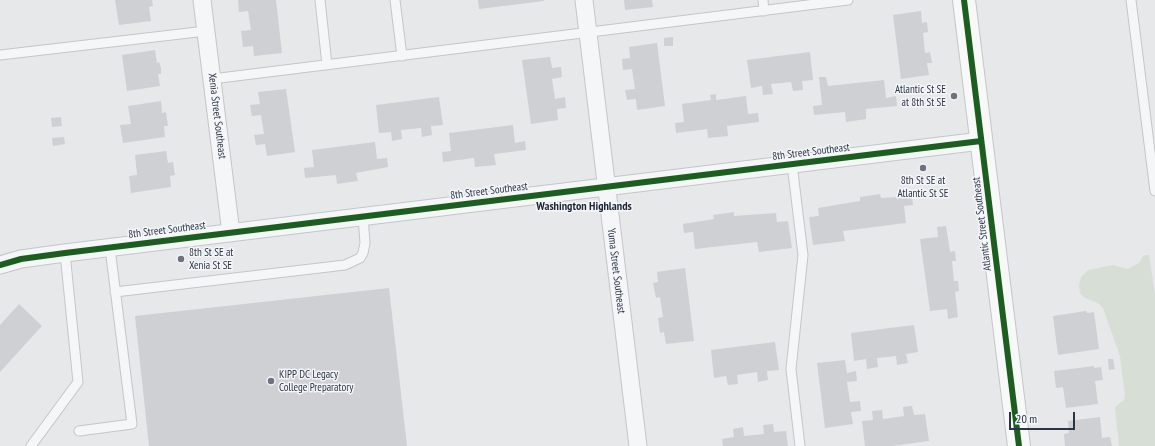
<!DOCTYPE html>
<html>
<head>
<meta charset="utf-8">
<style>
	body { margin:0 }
	#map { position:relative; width:1155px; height:446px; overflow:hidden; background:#e6e8ea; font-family:"PT Sans Narrow",sans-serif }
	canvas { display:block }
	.scale { position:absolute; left:1009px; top:412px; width:66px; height:18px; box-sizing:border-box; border:2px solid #2b3445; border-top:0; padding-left:5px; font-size:12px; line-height:14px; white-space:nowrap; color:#2b3445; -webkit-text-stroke:3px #f4f6f9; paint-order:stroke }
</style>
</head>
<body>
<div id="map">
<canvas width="1155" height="446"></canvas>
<div class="scale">20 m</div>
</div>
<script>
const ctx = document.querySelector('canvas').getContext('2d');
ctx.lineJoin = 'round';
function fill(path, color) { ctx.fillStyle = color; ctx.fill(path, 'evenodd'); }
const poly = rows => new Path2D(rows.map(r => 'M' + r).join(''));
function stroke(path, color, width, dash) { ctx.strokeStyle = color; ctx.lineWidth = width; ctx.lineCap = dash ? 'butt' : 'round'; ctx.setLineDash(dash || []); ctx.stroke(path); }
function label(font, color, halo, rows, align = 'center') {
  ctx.font = font + ' "PT Sans Narrow",sans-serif'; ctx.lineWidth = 3; ctx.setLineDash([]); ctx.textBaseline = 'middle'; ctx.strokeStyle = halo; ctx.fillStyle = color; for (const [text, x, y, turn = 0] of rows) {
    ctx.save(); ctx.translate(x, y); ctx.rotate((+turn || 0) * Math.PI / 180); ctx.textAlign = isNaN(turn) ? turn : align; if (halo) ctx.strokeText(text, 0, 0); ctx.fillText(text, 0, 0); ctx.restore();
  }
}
fill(poly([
	[1144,255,1149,255,1155,295,1155,446,1119,446,1115,407,1124,400,1125,395,1120,356,1103,308,1098,303,1085,298,1080,293,1079,285,1081,277,1088,270,1113,265,1128,269,1139,263]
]), '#d6ded6');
fill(poly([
	[115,0,152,0,153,6,149,7,151,21,119,25],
	[238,0,276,0,282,53,254,56,253,46,243,47,241,31,251,30,248,11,239,12],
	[478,0,544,0,544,1,479,9],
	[624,0,652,0,653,7,625,10],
	[921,11,922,23,927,22,928,32,923,33,925,53,930,52,932,63,927,63,929,75,901,79,893,15],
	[673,37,673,46,664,46,664,38],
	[657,43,665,106,637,110,636,99,627,100,625,90,635,89,632,69,623,70,622,59,630,58,629,47],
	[155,50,157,63,159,62,161,68,161,74,158,74,160,86,127,91,122,55],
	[810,52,813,80,802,81,803,90,793,91,791,82,771,84,773,94,763,95,762,86,751,88,747,60],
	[550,57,552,68,561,67,562,77,552,79,555,99,565,97,566,108,557,109,558,120,531,124,522,60],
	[819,77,826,77,828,86,884,80,886,98,896,96,897,106,866,109,866,119,846,122,845,112,814,115,813,106,822,105],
	[286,89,295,152,267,156,265,144,256,145,254,135,264,134,261,115,252,116,250,105,260,104,258,92],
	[716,94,716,100,746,96,748,114,758,113,759,122,727,126,728,136,708,138,707,129,676,133,675,123,684,122,682,104,711,100,710,95],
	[439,97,443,125,431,126,432,135,422,137,421,128,401,130,402,139,392,141,391,132,379,133,376,105],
	[161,101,162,113,166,112,168,126,164,126,165,137,123,143,120,125,131,124,128,106],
	[61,117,62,126,52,127,51,118],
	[513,125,515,143,525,141,526,150,494,154,496,165,475,167,474,158,443,162,442,152,451,151,449,133],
	[64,137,65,144,53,146,52,138],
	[375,142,377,159,387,158,388,167,356,173,358,181,337,184,336,175,305,178,304,168,314,167,312,150],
	[166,151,168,163,173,162,175,175,170,176,171,187,131,193,129,176,137,175,135,155],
	[880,194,881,198,912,196,913,205,904,206,906,223,843,231,845,241,813,245,809,217,819,216,818,208,860,201,860,197],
	[734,212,734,216,776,213,777,222,788,221,792,248,759,252,757,242,695,249,693,232,684,233,683,224,714,219,713,215],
	[946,226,950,252,955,251,956,261,952,261,954,281,958,281,959,291,955,292,958,317,948,319,947,309,930,311,920,239,938,237,937,227],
	[685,268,694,341,666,344,664,332,660,333,658,318,663,317,660,297,656,298,653,283,658,282,657,272],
	[389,288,407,446,149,446,135,316],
	[19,304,42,326,0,372,0,325],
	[1086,311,1087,313,1094,312,1099,349,1058,355,1053,316],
	[914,325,918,352,906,354,908,363,897,365,896,356,877,358,878,367,867,369,866,359,854,361,851,333],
	[775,342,779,370,767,371,768,380,758,382,757,372,737,375,738,384,728,385,726,376,714,378,711,350],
	[1108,359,1113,359,1115,369,1109,370],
	[845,360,847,373,856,371,857,381,847,382,850,402,860,401,861,411,851,412,853,424,825,428,817,363],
	[1094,366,1094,368,1101,367,1103,380,1095,381,1098,404,1066,408,1063,387,1056,388,1054,371],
	[912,406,914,415,925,414,929,441,892,446,865,446,862,421,873,420,872,411,882,410,883,419,904,416,903,407],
	[1100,417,1102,438,1110,437,1112,446,1065,446,1064,434,1069,433,1068,421],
	[773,424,774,432,786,431,788,446,723,446,722,439,734,437,733,429,743,427,744,436,764,434,763,425]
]), '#ced0d3');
const lane = poly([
	[320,0,327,65],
	[395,0,402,56],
	[763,0,764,11],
	[1131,0,1155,191],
	[0,55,206,31],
	[212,79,848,0],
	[792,164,803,255,791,369,800,446],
	[115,292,345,265,360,258,363,253,365,243,363,217],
	[79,431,132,424,110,248],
	[31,446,78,382,65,253]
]);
const street = poly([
	[202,0,231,233],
	[584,0,638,446],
	[0,265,21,259,65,253,981,141]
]);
const secondary = poly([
	[964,0,1019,446]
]);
stroke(lane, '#c4c6c8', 11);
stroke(street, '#c4c6c8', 19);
stroke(secondary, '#c4c6c8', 24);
stroke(lane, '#f5f6f7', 9);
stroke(street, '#f5f6f7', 17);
stroke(secondary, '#f8f8f8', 22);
stroke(poly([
	[964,0,1019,446],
	[0,265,21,259,65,253,981,141]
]), '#1b5e20', 6);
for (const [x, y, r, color] of [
	[954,96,4,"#6c737f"],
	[923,168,4,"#6c737f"],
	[181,259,4,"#6c737f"],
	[271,381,4,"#6c737f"]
]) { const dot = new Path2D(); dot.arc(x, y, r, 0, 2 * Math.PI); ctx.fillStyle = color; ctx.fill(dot); stroke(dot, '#f4f6f9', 1.5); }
label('11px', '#2b3445', '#f4f6f9', [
	["Atlantic St SE",946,90,"right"],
	["at 8th St SE",946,103,"right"],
	["8th St SE at",923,181,"center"],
	["Atlantic St SE",923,194,"center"],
	["8th St SE at",189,253],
	["Xenia St SE",189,266],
	["KIPP DC Legacy",279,375],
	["College Preparatory",279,388]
], 'left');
label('11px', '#2b3445', '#f4f6f9', [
	["Xenia Street Southeast",217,116,83],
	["8th Street Southeast",811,152,-7],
	["8th Street Southeast",489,191,-7],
	["Atlantic Street Southeast",982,224,-97],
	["8th Street Southeast",167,230,-7],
	["Yuma Street Southeast",616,271,83]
]);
label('bold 12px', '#1d2536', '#f4f6f9', [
	["Washington Highlands",584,207]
]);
</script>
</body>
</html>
